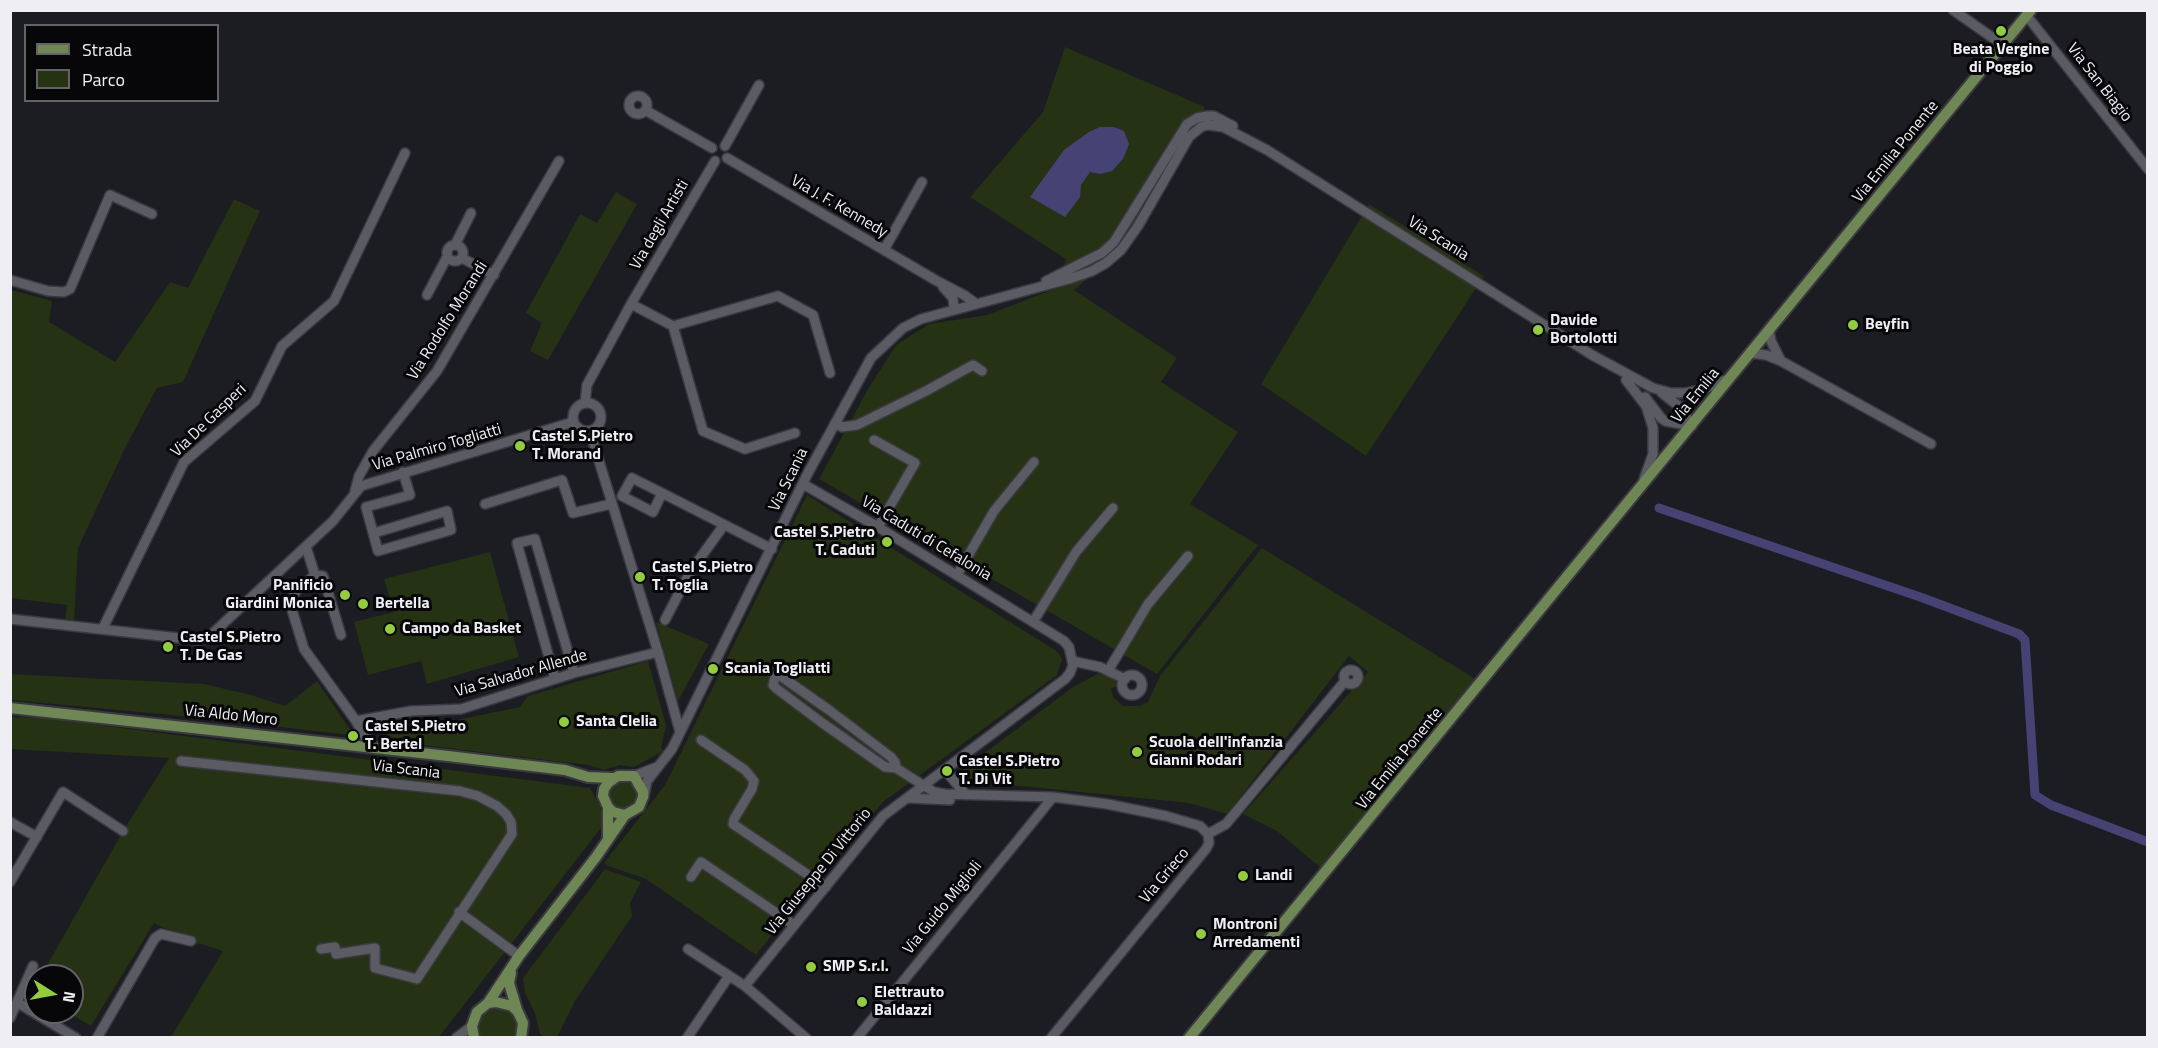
<!DOCTYPE html>
<html>
<head>
<meta charset="utf-8">
<style>
	body { margin:0 }
	#map { position:relative; width:2158px; height:1048px; overflow:hidden; background:#1c1c23; font-family:"Titillium Web",sans-serif }
	canvas { display:block }
	.frame { position:absolute; inset:0; border:12px solid #eeeef3; pointer-events:none }
	.legend { position:absolute; left:24px; top:24px; width:195px; height:78px; box-sizing:border-box; background:#070709; border:2px solid #636367; margin:0; padding:8px 10px; list-style:none; font-size:18px; color:#eeeef3 }
	.legend li { display:flex; align-items:center; gap:12px; height:30px }
	.legend b { width:30px; border:2px solid #636367 }
	.north { position:absolute; left:24px; top:964px; width:60px; height:60px; box-sizing:border-box; background:#070709; border:2px solid #636367; border-radius:50%; rotate:101deg; font-size:16px; font-weight:700; line-height:24px; text-align:center; color:#eeeef3 }
	.north::after { content:''; display:block; margin:auto; width:21px; height:27px; background:#93cd3e; clip-path:polygon(50% 0,100% 100%,50% 72%,0 100%) }
</style>
</head>
<body>
<div id="map">
<canvas width="2158" height="1048"></canvas>
<div class="frame"></div>
<ul class="legend">
<li><b style="height:8px;background:#6f8754"></b>Strada</li>
<li><b style="height:16px;background:#253214"></b>Parco</li>
</ul>
<div class="north">N</div>
</div>
<script>
const ctx = document.querySelector('canvas').getContext('2d');
ctx.lineJoin = 'round';
function fill(path, color) { ctx.fillStyle = color; ctx.fill(path, 'evenodd'); }
const poly = rows => new Path2D(rows.map(r => 'M' + r).join(''));
function stroke(path, color, width, dash) { ctx.strokeStyle = color; ctx.lineWidth = width; ctx.lineCap = dash ? 'butt' : 'round'; ctx.setLineDash(dash || []); ctx.stroke(path); }
function label(font, color, halo, rows, align = 'center') {
  ctx.font = font + ' "Titillium Web",sans-serif'; ctx.lineWidth = 6; ctx.setLineDash([]); ctx.textBaseline = 'middle'; ctx.strokeStyle = halo; ctx.fillStyle = color; for (const [text, x, y, turn = 0] of rows) {
    ctx.save(); ctx.translate(x, y); ctx.rotate((+turn || 0) * Math.PI / 180); ctx.textAlign = isNaN(turn) ? turn : align; if (halo) ctx.strokeText(text, 0, 0); ctx.fillText(text, 0, 0); ctx.restore();
  }
}
fill(poly([
	[1065,47,1205,107,1115,255,1074,290,1177,358,1161,382,1238,432,1190,504,1258,545,1157,674,819,479,868,389,896,345,929,324,987,315,1065,285,1060,281,1066,259,970,197,1043,112],
	[616,192,637,204,548,360,530,351,542,323,526,313,580,214,597,223],
	[234,199,260,211,183,382,157,388,126,446,78,548,74,621,65,621,67,605,11,598,11,290,52,301,49,322,115,362,170,282,188,288],
	[1369,204,1484,276,1366,456,1261,384],
	[807,495,1058,652,1062,659,1057,675,883,802,820,875,756,955,646,879,608,866,604,863,665,785],
	[1262,548,1482,683,1327,873,1277,831,1243,814,1368,672,1349,656,1227,814,1189,803,961,780,959,772,1073,687,1097,674,1112,677,1119,686,1111,688,1113,697,1123,706,1139,706,1148,702,1160,676],
	[490,552,519,657,427,684,421,661,368,675,354,622,394,612,384,579],
	[656,622,709,644,678,701],
	[648,661,666,725,661,748,664,751,634,767,620,765,604,770,588,765,381,740,379,736,520,707,528,696],
	[10,674,204,684,251,695,285,706,317,681,351,731,350,735,193,717,11,700],
	[10,717,44,718,590,788,600,807,604,824,439,1037,171,1037,223,951,191,941,154,923,91,1026,67,1012,72,1012,72,976,41,976,123,831,169,758,11,749],
	'608 794a15 15 0 1 1 30 0a15 15 0 1 1-30 0Z',
	[605,869,641,882,630,903,632,916,575,1001,557,1037,544,1037,540,1034,535,1013,525,993,523,978],
	[499,1007,511,1012,515,1017,518,1023,516,1037,479,1037,477,1027,481,1015,492,1008]
]), '#253214');
fill(poly([
	[1100,127,1114,127,1124,131,1129,144,1123,159,1112,171,1100,174,1090,172,1081,185,1080,197,1065,217,1030,197,1064,150,1089,132]
]), '#474274');
stroke(poly([
	[1659,508,1923,598,2019,634,2025,640,2035,795,2051,805,2148,842]
]), '#474274', 9);
const minor = poly([
	[1953,10,2003,45],
	[2027,16,2148,169],
	'629 105a9 9 0 1 1 18 0a9 9 0 1 1-18 0Z',
	[645,110,712,148],
	[725,146,759,85],
	[727,158,937,281,964,295,975,303],
	'447 253a8 8 0 1 1 16 0a8 8 0 1 1-16 0Z',
	[455,245,471,213],
	[884,250,922,182],
	[462,258,494,275],
	[10,280,48,291,64,292,70,289,110,195,152,214],
	[1046,281,1102,253,1114,242,1187,124,1197,118,1207,116,1214,116,1233,126],
	[943,287,953,298,954,308],
	[427,295,447,257],
	[631,304,715,161],
	[673,326,778,296,813,315,830,373],
	[673,326,703,431,745,449,795,433],
	[1769,330,1771,341,1781,361],
	[1750,353,1766,355,1781,361,1931,444],
	[1626,380,1646,406,1653,428,1653,454,1644,479],
	[1662,393,1681,408,1692,426],
	[1645,397,1661,418,1665,421,1692,426],
	'573 417a14 14 0 1 1 28 0a14 14 0 1 1-28 0Z',
	[585,403,587,385,631,304,673,326],
	[835,423,842,427,857,425,926,391,973,365,982,371],
	[590,432,658,652,680,732],
	[874,440,915,463,878,527],
	[803,484,878,527,1064,641,1069,647,1073,665,1070,673,1065,679,883,816,745,986,806,1038],
	[355,491,359,476,373,451,437,371,559,161],
	[662,493,653,512,622,496,632,478,662,493,772,549],
	[485,504,562,480,573,513,611,504],
	[374,533,447,511,451,530,378,551,366,507,410,495,403,472],
	[306,547,315,575,296,591,292,599,292,610,304,649,356,721,371,747],
	[315,575,323,576,341,635],
	[957,575,994,511,1034,462],
	[10,619,197,640,204,639,211,635,333,521,361,486,573,422],
	[665,620,690,572,724,525],
	[1033,622,1076,552,1113,508],
	[103,628,184,462,255,401,282,346,334,301,405,153],
	[1072,661,1100,667,1125,679],
	'1344 677a7 7 0 1 1 14 0a7 7 0 1 1-14 0Z',
	[1108,671,1148,604,1188,556],
	'1122 685a10 10 0 1 1 20 0a10 10 0 1 1-20 0Z',
	[555,679,517,543,535,539,574,673],
	[356,721,411,711,461,709,574,673,658,652],
	[701,740,745,770,754,781,752,789,734,819,733,824,826,887],
	[181,761,460,791,478,796,497,806,506,814,511,822,512,834,417,979,375,968,375,948,336,954,335,947,321,949],
	[896,768,895,762,891,757,829,710,782,677,778,675,775,677,773,685,777,689,821,722,885,767,896,768,934,792,945,794,1053,797,1107,804,1166,816,1200,826,1208,834],
	[945,770,966,795],
	[634,776,657,767],
	[644,796,647,781,672,749,808,473,871,358,903,328,921,319,1069,279,1092,271,1106,263,1121,250,1138,226,1189,137,1201,127,1208,125,1223,127,1267,150,1592,355,1653,388,1671,393,1685,393,1704,389,1728,379],
	[907,798,950,800],
	[10,822,37,837],
	[691,877,701,862,794,925],
	[10,882,63,792,123,831],
	[459,912,519,956],
	[688,949,745,986],
	[18,1003,76,1038],
	[10,1018,33,966],
	[97,1038,155,938,161,934,191,941],
	[456,1038,472,1026],
	[687,1038,729,976],
	[857,1038,1053,797],
	[1051,1038,1206,849,1209,843,1208,834,1226,824,1345,681]
]);
const major = poly([
	[10,708,448,756,565,770,588,777,612,778],
	[608,837,608,807,603,796,604,789,608,783,618,776,634,776,643,792,643,797,639,807,625,815,613,812,608,807],
	[511,973,509,983,517,1010],
	[488,1003,519,956,596,857,625,815],
	[474,1038,472,1026,477,1012,488,1003,496,1002,512,1006,518,1012,523,1023,521,1038],
	[1189,1038,2031,10]
]);
stroke(minor, '#3a393f', 12);
stroke(major, '#3a393f', 14);
stroke(minor, '#5b5b64', 9);
stroke(major, '#6f8754', 10);
for (const [x, y, r, color] of [
	[2001,31,6,"#93cd3e"],
	[1853,325,6,"#93cd3e"],
	[1538,330,6,"#93cd3e"],
	[520,446,6,"#93cd3e"],
	[887,542,6,"#93cd3e"],
	[640,577,6,"#93cd3e"],
	[345,595,6,"#93cd3e"],
	[363,604,6,"#93cd3e"],
	[390,629,6,"#93cd3e"],
	[168,647,6,"#93cd3e"],
	[713,669,6,"#93cd3e"],
	[564,722,6,"#93cd3e"],
	[353,736,6,"#93cd3e"],
	[1137,752,6,"#93cd3e"],
	[947,771,6,"#93cd3e"],
	[1243,876,6,"#93cd3e"],
	[1201,934,6,"#93cd3e"],
	[811,967,6,"#93cd3e"],
	[862,1002,6,"#93cd3e"]
]) { const dot = new Path2D(); dot.arc(x, y, r, 0, 2 * Math.PI); ctx.fillStyle = color; ctx.fill(dot); stroke(dot, '#070709', 2); }
label('bold 16px', '#eeeef3', '#070709', [
	["Beata Vergine",2001,50,"center"],
	["di Poggio",2001,68,"center"],
	["Davide",1550,321],
	["Bortolotti",1550,339],
	["Beyfin",1865,325],
	["Castel S.Pietro",532,437],
	["T. Morand",532,455],
	["Castel S.Pietro",875,533,"right"],
	["T. Caduti",875,551,"right"],
	["Castel S.Pietro",652,568],
	["T. Toglia",652,586],
	["Panificio",333,586,"right"],
	["Giardini Monica",333,604,"right"],
	["Bertella",375,604],
	["Campo da Basket",402,629],
	["Castel S.Pietro",180,638],
	["T. De Gas",180,656],
	["Scania Togliatti",725,669],
	["Santa Clelia",576,722],
	["Castel S.Pietro",365,727],
	["T. Bertel",365,745],
	["Scuola dell'infanzia",1149,743],
	["Gianni Rodari",1149,761],
	["Castel S.Pietro",959,762],
	["T. Di Vit",959,780],
	["Landi",1255,876],
	["Montroni",1213,925],
	["Arredamenti",1213,943],
	["SMP S.r.l.",823,967],
	["Elettrauto",874,993],
	["Baldazzi",874,1011]
], 'left');
label('16px', '#eeeef3', '#070709', [
	["Via San Biagio",2099,83,52],
	["Via Emilia Ponente",1896,152,-51],
	["Via J. F. Kennedy",839,207,30],
	["Via degli Artisti",660,225,-60],
	["Via Scania",1438,239,32],
	["Via Rodolfo Morandi",448,321,-58],
	["Via Emilia",1696,396,-51],
	["Via De Gasperi",209,421,-44],
	["Via Palmiro Togliatti",437,448,-16],
	["Via Scania",789,480,-64],
	["Via Caduti di Cefalonia",926,539,31],
	["Via Salvador Allende",521,674,-16],
	["Via Aldo Moro",231,716,6],
	["Via Emilia Ponente",1400,759,-51],
	["Via Scania",406,770,7],
	["Via Giuseppe Di Vittorio",819,872,-51],
	["Via Grieco",1165,876,-50],
	["Via Guido Miglioli",943,908,-51]
]);
</script>
</body>
</html>
